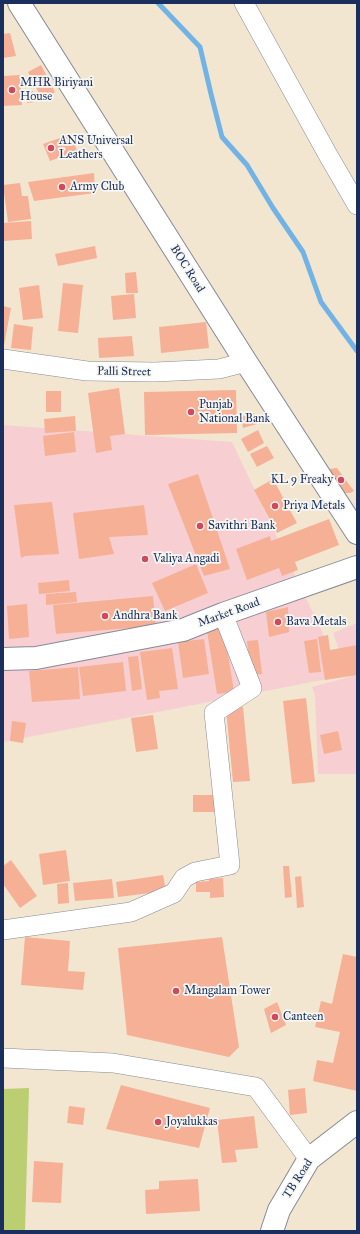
<!DOCTYPE html>
<html>
<head>
<meta charset="utf-8">
<style>
	body { margin:0 }
	#map { position:relative; width:360px; height:1234px; overflow:hidden; background:#f2e6d0; font-family:"IM FELL Great Primer",serif }
	canvas { display:block }
	.frame { position:absolute; inset:0; border:4px solid #1b2f5e; pointer-events:none }
</style>
</head>
<body>
<div id="map">
<canvas width="360" height="1234"></canvas>
<div class="frame"></div>
</div>
<script>
const ctx = document.querySelector('canvas').getContext('2d');
ctx.lineJoin = 'round';
function fill(path, color) { ctx.fillStyle = color; ctx.fill(path, 'evenodd'); }
const poly = rows => new Path2D(rows.map(r => 'M' + r).join(''));
function stroke(path, color, width, dash) { ctx.strokeStyle = color; ctx.lineWidth = width; ctx.lineCap = dash ? 'butt' : 'round'; ctx.setLineDash(dash || []); ctx.stroke(path); }
function label(font, color, halo, rows, align = 'center') {
  ctx.font = font + ' "IM FELL Great Primer",serif'; ctx.lineWidth = 3.5; ctx.setLineDash([]); ctx.textBaseline = 'middle'; ctx.strokeStyle = halo; ctx.fillStyle = color; for (const [text, x, y, turn = 0] of rows) {
    ctx.save(); ctx.translate(x, y); ctx.rotate((+turn || 0) * Math.PI / 180); ctx.textAlign = isNaN(turn) ? turn : align; if (halo) ctx.strokeText(text, 0, 0); ctx.fillText(text, 0, 0); ctx.restore();
  }
}
fill(poly([
	[3,425,232,442,343,676,3,742],
	[357,623,357,774,318,774,315,696,312,687,349,677,333,633]
]), '#f7cfd3');
fill(poly([
	[29,1088,25,1231,3,1231,3,1089]
]), '#bbcf72');
stroke(poly([
	[158,3,200,47,211,94,222,137,247,165,273,208,303,252,321,302,357,351]
]), '#72b3e6', 5);
fill(poly([
	[10,33,16,56,3,58,3,34],
	[41,65,55,92,42,99,28,72],
	[20,75,22,105,3,106,3,76],
	[26,91,33,91,34,102,27,103],
	[71,134,77,151,50,161,43,144],
	[94,173,95,193,34,201,28,182],
	[20,183,22,196,28,196,31,219,8,222,3,185],
	[31,221,32,239,3,241,3,223],
	[95,246,97,258,58,266,55,254],
	[136,272,138,293,126,293,125,273],
	[63,283,83,285,78,333,58,331],
	[39,285,43,318,23,320,19,288],
	[134,294,136,318,113,320,111,296],
	[3,306,11,308,4,345,3,345],
	[206,322,209,348,161,353,159,327],
	[14,324,33,327,31,350,11,348],
	[132,336,134,356,99,358,98,338],
	[119,388,125,434,110,436,112,450,96,453,88,393],
	[236,390,237,433,145,435,144,392],
	[46,391,61,391,61,412,46,412],
	[254,413,257,424,243,428,241,417],
	[75,416,76,431,45,433,44,419],
	[258,430,264,443,248,452,241,439],
	[74,432,76,452,45,456,43,436],
	[267,446,274,458,257,467,250,454],
	[337,468,354,491,350,493,343,493,329,469],
	[198,474,230,569,204,576,168,484],
	[273,479,297,523,277,533,254,490],
	[52,502,59,554,25,556,21,558,14,505],
	[144,505,148,535,109,537,114,554,79,559,73,513],
	[329,519,339,545,295,562,298,570,282,576,279,568,247,580,236,549,270,536,271,541],
	[196,564,208,593,165,611,152,583],
	[69,580,70,591,39,594,38,583],
	[76,592,77,602,46,605,46,594],
	[153,596,156,626,56,634,53,605],
	[27,604,29,637,9,639,7,606],
	[288,607,289,632,269,637,266,612],
	[224,628,234,692,217,694,207,631],
	[328,635,330,650,357,645,357,675,325,680,318,637],
	[204,639,209,674,183,678,178,642],
	[317,639,321,672,309,673,304,641],
	[258,640,262,674,251,675,247,641],
	[172,648,178,689,159,691,160,698,147,700,140,652],
	[138,656,142,689,132,691,128,657],
	[123,662,126,691,83,696,79,667],
	[78,667,80,699,32,702,29,671],
	[306,698,315,782,292,784,283,701],
	[243,707,250,781,233,782,226,709],
	[153,715,158,749,136,752,131,718],
	[12,721,26,723,23,743,10,741],
	[338,731,342,750,324,754,320,735],
	[193,795,218,795,218,812,193,812],
	[66,850,70,881,43,885,39,854],
	[11,860,37,896,20,908,3,884,3,866],
	[283,866,289,866,292,897,285,898],
	[163,875,166,891,118,897,116,882],
	[301,876,304,907,297,908,295,877],
	[223,878,224,897,210,898,210,892,196,892,196,882,209,881,209,879],
	[112,879,114,898,75,901,73,883],
	[68,883,69,903,58,904,57,884],
	[25,937,70,941,68,971,85,972,83,990,21,985],
	[222,937,239,1047,229,1057,127,1035,118,948],
	[343,954,357,957,357,1091,313,1081,317,1060,333,1063,340,1032,315,1027,321,1001,332,1004],
	[277,1002,286,1025,271,1033,264,1009],
	[121,1085,210,1108,199,1148,106,1129],
	[305,1088,307,1113,290,1115,288,1090],
	[69,1106,85,1108,83,1125,67,1123],
	[254,1116,258,1148,235,1150,237,1162,222,1163,217,1120],
	[34,1161,63,1163,61,1203,32,1202],
	[198,1179,200,1211,146,1214,145,1190,159,1189,159,1181]
]), '#f6b096');
const minor = poly([
	[244,3,328,155,357,205],
	[3,359,87,371,155,372,219,369,246,362],
	[3,930,131,912,174,893,184,878,195,872,230,865,214,713,252,688,223,614],
	[3,1058,113,1063,256,1087,309,1159]
]);
const major = poly([
	[19,3,246,362,357,533],
	[3,659,36,658,183,630,223,614,357,567],
	[272,1231,279,1210,309,1159,357,1122]
]);
stroke(minor, '#868a97', 20);
stroke(major, '#868a97', 24);
stroke(minor, '#fff', 19);
stroke(major, '#fff', 22);
for (const [x, y, r, color] of [
	[12,90,4,"#d1495b"],
	[51,148,4,"#d1495b"],
	[62,187,4,"#d1495b"],
	[191,412,4,"#d1495b"],
	[341,480,4,"#d1495b"],
	[275,506,4,"#d1495b"],
	[200,526,4,"#d1495b"],
	[145,559,4,"#d1495b"],
	[105,616,4,"#d1495b"],
	[278,622,4,"#d1495b"],
	[176,991,4,"#d1495b"],
	[275,1017,4,"#d1495b"],
	[158,1122,4,"#d1495b"]
]) { const dot = new Path2D(); dot.arc(x, y, r, 0, 2 * Math.PI); ctx.fillStyle = color; ctx.fill(dot); stroke(dot, '#f6f6f2', 1.5); }
label('12px', '#1b2f5e', '#f6f6f2', [
	["MHR Biriyani",20,83],
	["House",20,97],
	["ANS Universal",59,141],
	["Leathers",59,155],
	["Army Club",70,187],
	["Punjab",199,405],
	["National Bank",199,419],
	["KL 9 Freaky",333,480,"right"],
	["Priya Metals",283,506],
	["Savithri Bank",208,526],
	["Valiya Angadi",153,559],
	["Andhra Bank",113,616],
	["Bava Metals",286,622],
	["Mangalam Tower",184,991],
	["Canteen",283,1017],
	["Joyalukkas",166,1122]
], 'left');
label('12px', '#1b2f5e', '#f6f6f2', [
	["BOC Road",187,269,58],
	["Palli Street",124,372,1],
	["Market Road",229,613,-20],
	["TB Road",298,1179,-57]
]);
</script>
</body>
</html>
